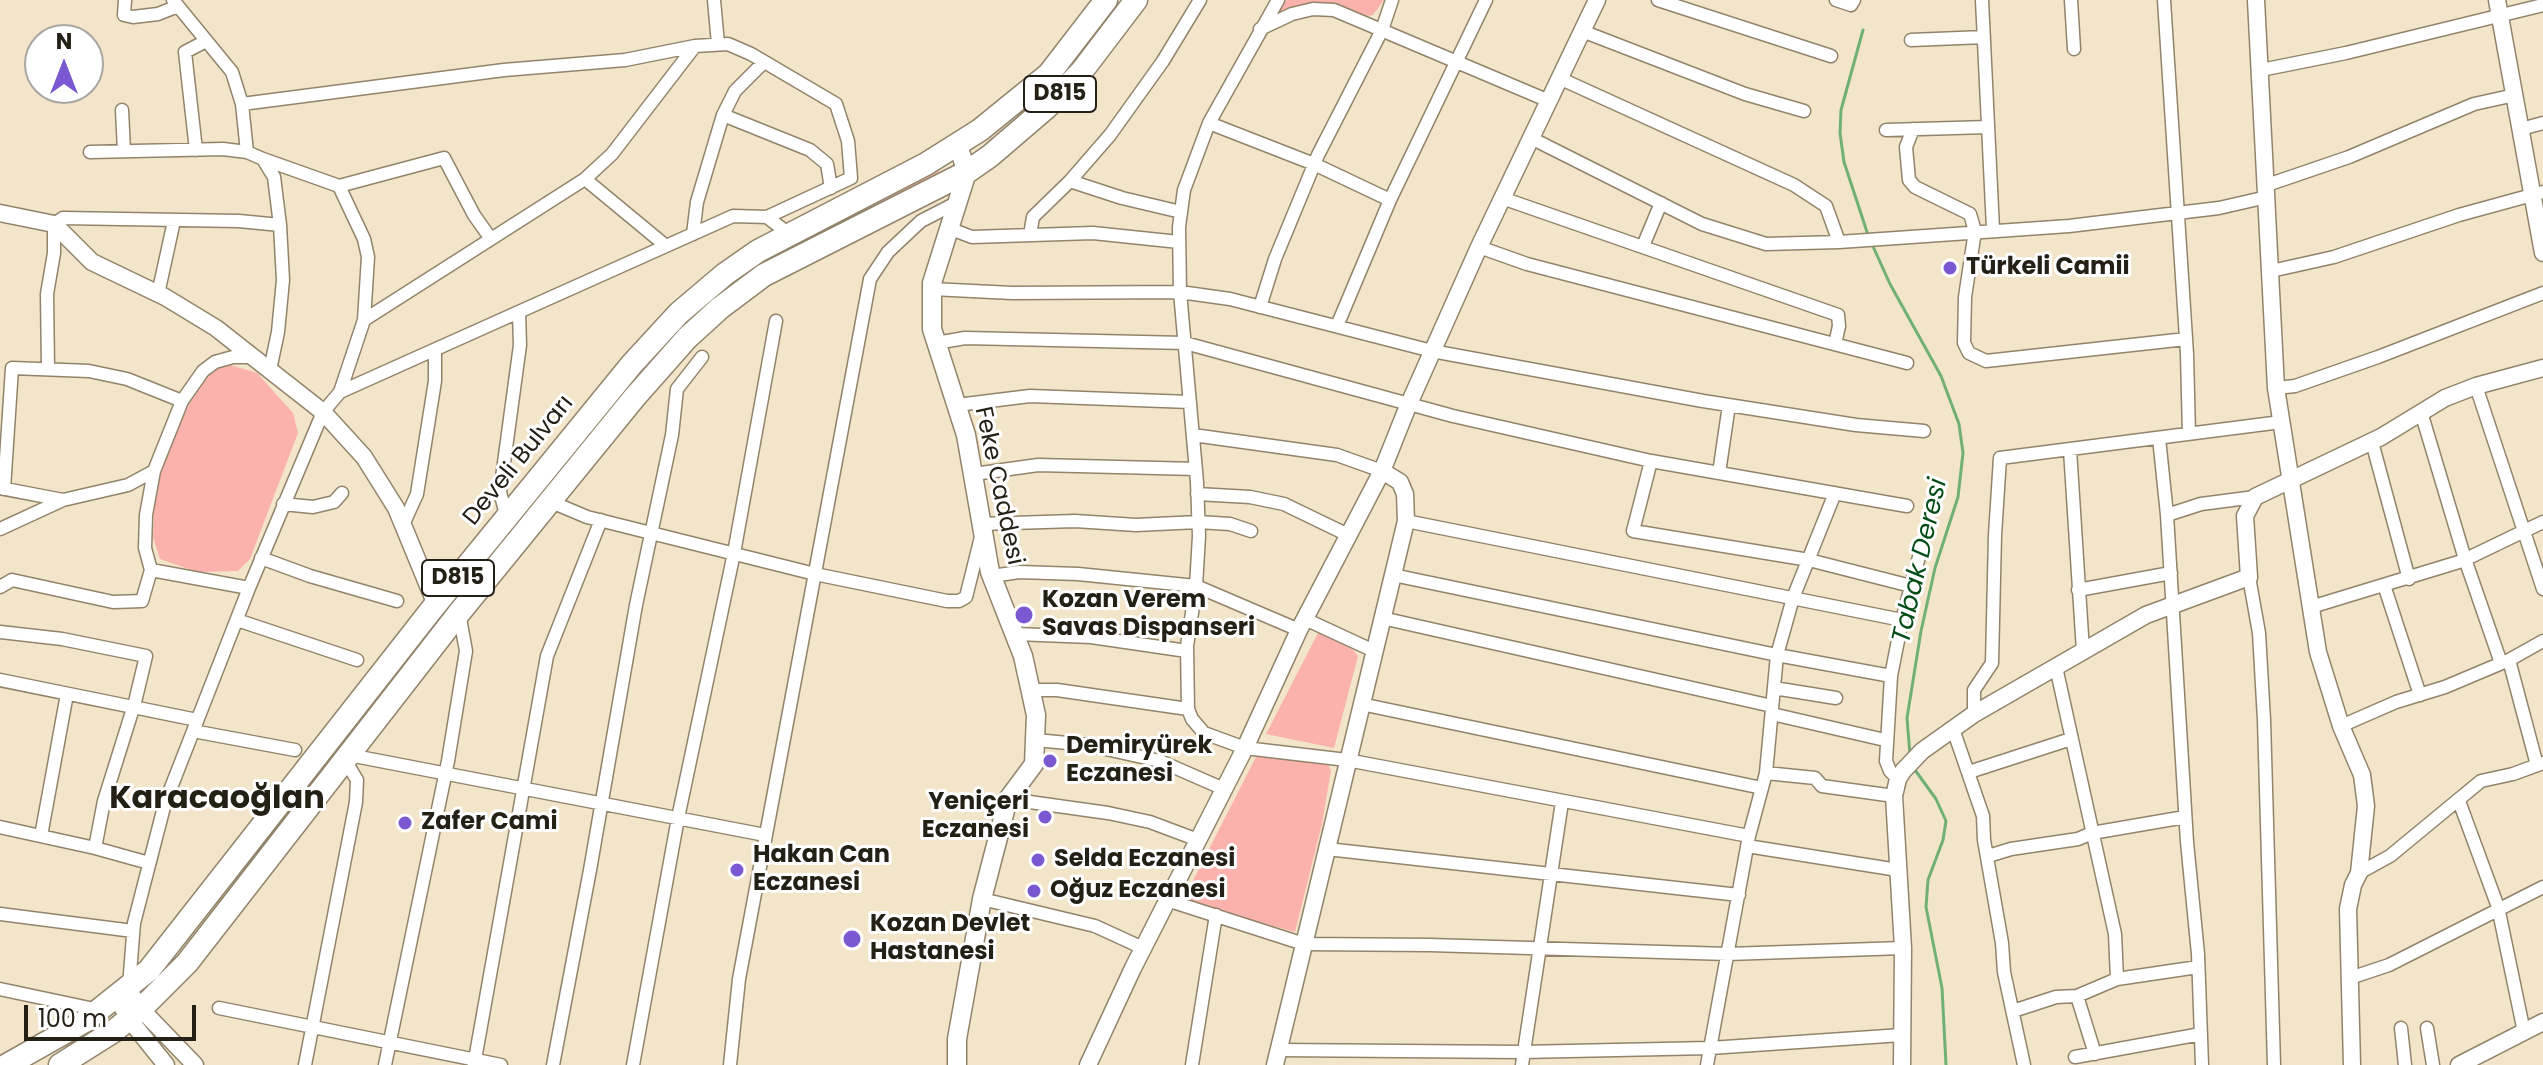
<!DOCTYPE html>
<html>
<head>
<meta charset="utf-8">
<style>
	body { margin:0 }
	#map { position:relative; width:2543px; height:1065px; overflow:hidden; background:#f3e5c9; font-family:Poppins,sans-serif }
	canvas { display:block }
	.north { position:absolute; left:24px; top:24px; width:80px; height:80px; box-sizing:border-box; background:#fff; border:2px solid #a8a6a2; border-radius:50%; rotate:0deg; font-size:22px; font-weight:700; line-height:32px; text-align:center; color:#252016 }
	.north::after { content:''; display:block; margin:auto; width:28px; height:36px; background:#7a58d2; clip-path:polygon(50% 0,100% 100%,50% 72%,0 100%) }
	.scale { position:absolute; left:24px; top:1005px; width:172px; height:36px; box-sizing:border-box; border:4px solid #252016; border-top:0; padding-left:10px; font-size:24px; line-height:28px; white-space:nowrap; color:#252016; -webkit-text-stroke:6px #fff; paint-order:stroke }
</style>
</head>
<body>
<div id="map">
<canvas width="2543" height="1065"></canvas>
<div class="north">N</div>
<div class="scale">100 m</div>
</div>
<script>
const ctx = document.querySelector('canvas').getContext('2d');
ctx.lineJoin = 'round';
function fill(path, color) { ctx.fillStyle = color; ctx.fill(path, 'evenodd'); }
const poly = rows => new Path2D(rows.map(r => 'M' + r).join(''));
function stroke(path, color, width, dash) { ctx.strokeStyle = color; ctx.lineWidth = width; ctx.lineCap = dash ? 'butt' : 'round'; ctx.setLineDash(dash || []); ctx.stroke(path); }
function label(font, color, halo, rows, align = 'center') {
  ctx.font = font + ' Poppins,sans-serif'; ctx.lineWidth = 6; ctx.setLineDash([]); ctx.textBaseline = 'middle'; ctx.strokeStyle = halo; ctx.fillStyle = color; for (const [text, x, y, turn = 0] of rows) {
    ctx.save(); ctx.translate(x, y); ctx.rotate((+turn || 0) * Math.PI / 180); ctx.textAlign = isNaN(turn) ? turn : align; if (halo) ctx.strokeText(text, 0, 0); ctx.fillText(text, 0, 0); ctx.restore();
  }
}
fill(poly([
	[1286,0,1384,0,1373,15,1366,16,1327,3,1312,3,1279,12],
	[938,168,940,176,797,246,739,283,242,874,256,851,328,755,664,339,752,263],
	[227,364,257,373,293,413,298,433,250,559,238,571,197,572,160,559,153,537,155,490,172,440,197,388,215,369],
	[1319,631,1353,650,1358,656,1334,748,1266,734],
	[1257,755,1328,765,1331,770,1322,824,1295,932,1215,910,1184,898]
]), '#fbb2ac');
stroke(poly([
	[1863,30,1841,110,1840,133,1844,162,1868,235],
	[1871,242,1890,284,1941,376,1959,424,1963,453,1958,497,1935,568,1921,631,1907,718,1910,755],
	[1915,770,1936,799,1946,821,1943,840,1928,880,1926,907,1942,988,1946,1065]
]), '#71b075', 3);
const minor = poly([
	[125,0,124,15,133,17,158,14,178,6],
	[173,0,232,72,242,104,247,152],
	[714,0,718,44],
	[1278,0,1209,123,1184,190,1179,227,1180,292,1197,482,1199,536,1196,586,1187,646,1188,709,1192,719,1204,733,1245,748,1347,760,1749,836],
	[1658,0,1831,56],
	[1836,0,1851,5,1854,0],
	[1982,0,1993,229],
	[2071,0,2074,49],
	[2164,0,2187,354,2189,434],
	[1260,29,1292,14,1313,9,1334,10,1549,101],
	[1582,31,1745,94,1804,111],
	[1911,40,1984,37],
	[2261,70,2346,53,2543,5],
	[1559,78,1794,185,1826,206,1839,242],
	[242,104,504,70,625,60,695,46,728,44,751,54,836,104,848,141,851,178,767,217],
	[122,110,124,151],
	[723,115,810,150,827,164,831,188],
	[1209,123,1314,164,1390,200],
	[1913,129,1906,147,1909,180,1915,187,1970,214,1975,231,1965,297,1964,343,1969,353,1986,361,2186,339],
	[2521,129,2543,123],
	[1886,130,1988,127],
	[1531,138,1702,224,1766,244,1839,242,2069,226,2219,208,2267,197],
	[196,150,185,52,206,41],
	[90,152,223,149,247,152,263,159,274,177,280,225,283,280,278,332,270,370],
	[263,159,339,186,444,158,474,215,491,239],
	[585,179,666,246],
	[1070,181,1110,135,1163,61,1200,0],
	[2267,185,2349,157,2474,104,2515,95],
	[339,186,364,239,368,257,364,320],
	[1502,198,1838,315,1839,326,1835,344],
	[948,228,972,237,1093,233,1179,242],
	[693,234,697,202,723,115,735,91,764,62],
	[1030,235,1033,217,1070,181,1122,198,1181,212],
	[1643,246,1661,203],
	[1479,247,1527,264,1907,363],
	[2271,271,2334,257,2459,215,2543,192],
	[932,289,1012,293,1180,292,1230,299,1432,351,1703,401,1856,425,1924,431],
	[158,294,174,221],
	[1260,307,1275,259,1318,155,1382,30,1392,0],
	[1337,326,1390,200,1486,0],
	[936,343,965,338,1185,343,1453,416,1651,461,1907,506],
	[48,368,47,294,54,253,54,224,63,218,239,221,280,225],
	[2476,386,2543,589],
	[2276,388,2295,386,2378,357,2543,293],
	[340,392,364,320,585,179,612,154,695,46],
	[957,405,1030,396,1190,402],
	[2421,412,2465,559,2501,663],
	[1193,435,1337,455,1382,471],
	[2159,438,2167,515,2187,842,2198,954,2202,1065],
	[2372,442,2409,579],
	[2070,450,2083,651],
	[1651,461,1633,531,1809,560,1911,586],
	[1719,473,1729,405],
	[974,474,1038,465,1196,469],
	[0,488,63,500],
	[4,489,12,368,89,371,127,379,182,401],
	[1197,494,1250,497,1284,504,1348,535],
	[549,501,587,517,815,574,947,601,959,601,966,597,981,537],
	[283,504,313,507,334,502,342,493],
	[2167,515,2201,504,2255,497],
	[507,518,500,492,520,345,519,312],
	[1406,521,1902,620],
	[981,524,1075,521,1136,525,1198,522,1230,524,1251,531],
	[403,525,417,494,435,381,435,350],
	[0,529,63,500,128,485,154,471],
	[261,558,310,576,397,601],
	[151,570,249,588],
	[1393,575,1777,655,1891,676],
	[992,576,1019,572,1078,574,1196,586,1299,630],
	[2249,577,2259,633,2264,720,2274,1065],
	[2384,585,2420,695],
	[0,587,12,580,113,602,142,601,151,570,145,548,146,515,154,471,182,401,203,371,215,362,233,357,254,357],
	[2078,590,2171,573],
	[2311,607,2462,561,2543,522],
	[1382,618,1772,706],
	[1305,619,1374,651],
	[237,620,357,660],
	[0,632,62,639,146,656,135,702,104,801,95,848],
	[1016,634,1091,637,1187,651],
	[2509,660,2537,765],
	[2056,667,2115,934,2117,979],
	[0,680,197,720],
	[1774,688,1836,698],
	[1032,690,1057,690,1188,709],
	[1361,704,1762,788],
	[1772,714,1885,740],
	[1974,714,1974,690,1992,663,1995,535,2000,458,2281,422],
	[2341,726,2396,702,2445,687,2509,660,2543,641],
	[1953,729,1983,816,1984,840,2002,943,2004,972,2024,1065],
	[193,731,295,750],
	[1036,740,1088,745,1160,761,1224,789],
	[349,755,765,835],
	[1969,772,2071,739],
	[1766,773,1815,778,1822,786,1894,796],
	[1898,779,1890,771,1886,761,1891,676,1902,620,1923,542],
	[1008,799,1108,813,1150,822,1198,840],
	[2459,801,2498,907,2524,1032],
	[0,827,95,848,149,863],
	[41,836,67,694],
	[1747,846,1898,870],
	[1327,849,1739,895],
	[1988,856,2011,849,2078,839,2092,833,2185,817],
	[2359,873,2390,856,2481,781,2513,774,2543,763],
	[982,899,1095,926,1143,948],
	[1167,900,1304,944,1430,945,1728,954,1903,948],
	[0,914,133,931],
	[2350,978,2389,965,2543,887],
	[129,986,134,923,165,803,249,588,323,412,340,392,733,216,767,217,789,234],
	[0,989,99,1010],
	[2077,996,2095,1054],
	[219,1008,501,1065],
	[2013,1011,2056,997,2077,996,2117,979,2198,967],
	[2401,1028,2405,1065],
	[2427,1028,2433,1065],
	[1279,1050,1522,1052,1710,1048,1902,1035],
	[2075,1057,2201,1034],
	[305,1065,356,802,357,780,345,760],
	[385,1065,448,761,466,651,459,613],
	[474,1065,547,656,601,520],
	[553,1065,590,870,636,605,672,435,677,389,702,357],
	[633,1065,678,818,734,553,776,321],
	[730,1065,739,979,870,279,888,252,921,221,956,203],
	[1192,1065,1216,915],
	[1522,1065,1562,802],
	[1707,1065,1749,836,1766,773,1777,655,1793,598,1835,493]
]);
const tertiary = poly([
	[2256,0,2276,388,2318,652,2341,726,2362,775,2366,806,2359,873,2353,885,2348,909,2352,1065],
	[2497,0,2543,253],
	[0,213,54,224,92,262,165,297,216,328,323,412,364,457,396,508,436,605],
	[128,989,141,1009,195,1065],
	[117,998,129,1019,166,1065],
	[1088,1065,1133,968,1245,748,1299,630,1382,471,1408,406,1479,247,1597,0],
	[1275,1065,1406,521,1405,494,1400,482,1382,471],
	[1902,1065,1903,948,1894,796,1898,779,1903,771,1922,751,1974,714,2146,615,2249,577,2245,516,2255,497,2381,437,2445,398,2476,386,2543,368],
	[2459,1065,2543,1022]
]);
const secondary = poly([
	[957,1065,957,1039,982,899,1008,799,1034,764,1036,715,1023,656,990,572,966,435,932,329,932,283,967,172,958,146]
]);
const trunk = poly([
	[7,1065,85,1021,149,970,432,609,632,364,679,313,725,274,758,251,926,164,980,130,1049,74,1106,0],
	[60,1065,114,1031,141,1009,187,963,459,613,634,398,687,338,720,308,764,275,967,172,990,156,1046,108,1082,71,1136,0]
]);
stroke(minor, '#91846a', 15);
stroke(tertiary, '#91846a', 19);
stroke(secondary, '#91846a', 21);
stroke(trunk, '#91846a', 25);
stroke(minor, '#fff', 12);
stroke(tertiary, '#fff', 16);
stroke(secondary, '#fff', 18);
stroke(trunk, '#fff', 22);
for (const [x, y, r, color] of [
	[1950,268,8,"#7a58d2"],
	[1024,615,10,"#7a58d2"],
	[1050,761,8,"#7a58d2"],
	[1045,817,8,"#7a58d2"],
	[405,823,8,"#7a58d2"],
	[1038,860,8,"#7a58d2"],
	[737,870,8,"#7a58d2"],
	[1034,891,8,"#7a58d2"],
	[852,939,10,"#7a58d2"]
]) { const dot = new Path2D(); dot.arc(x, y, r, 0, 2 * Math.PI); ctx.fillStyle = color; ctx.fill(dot); stroke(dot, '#fff', 3); }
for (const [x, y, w] of [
	[1060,94,72],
	[458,578,72]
]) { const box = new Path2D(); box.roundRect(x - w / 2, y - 18, w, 36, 6); ctx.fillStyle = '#fff'; ctx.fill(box); stroke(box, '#252016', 2); }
label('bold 22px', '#252016', null, [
	["D815",1060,94],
	["D815",458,578]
]);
label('bold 24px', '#252016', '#fff', [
	["Türkeli Camii",1966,268],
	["Kozan Verem",1042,601],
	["Savas Dispanseri",1042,629],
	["Demiryürek",1066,747],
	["Eczanesi",1066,775],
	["Yeniçeri",1029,803,"right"],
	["Eczanesi",1029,831,"right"],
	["Zafer Cami",421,823],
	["Hakan Can",753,856],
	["Eczanesi",753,884],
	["Selda Eczanesi",1054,860],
	["Oğuz Eczanesi",1050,891],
	["Kozan Devlet",870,925],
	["Hastanesi",870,953]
], 'left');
label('24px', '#252016', '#fff', [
	["Develi Bulvarı",519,461,-51],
	["Feke Caddesi",998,486,78]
]);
label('italic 26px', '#014c14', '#fff', [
	["Tabak Deresi",1921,561,-77]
]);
label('bold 32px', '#252016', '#fff', [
	["Karacaoğlan",217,800]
]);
</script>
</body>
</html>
